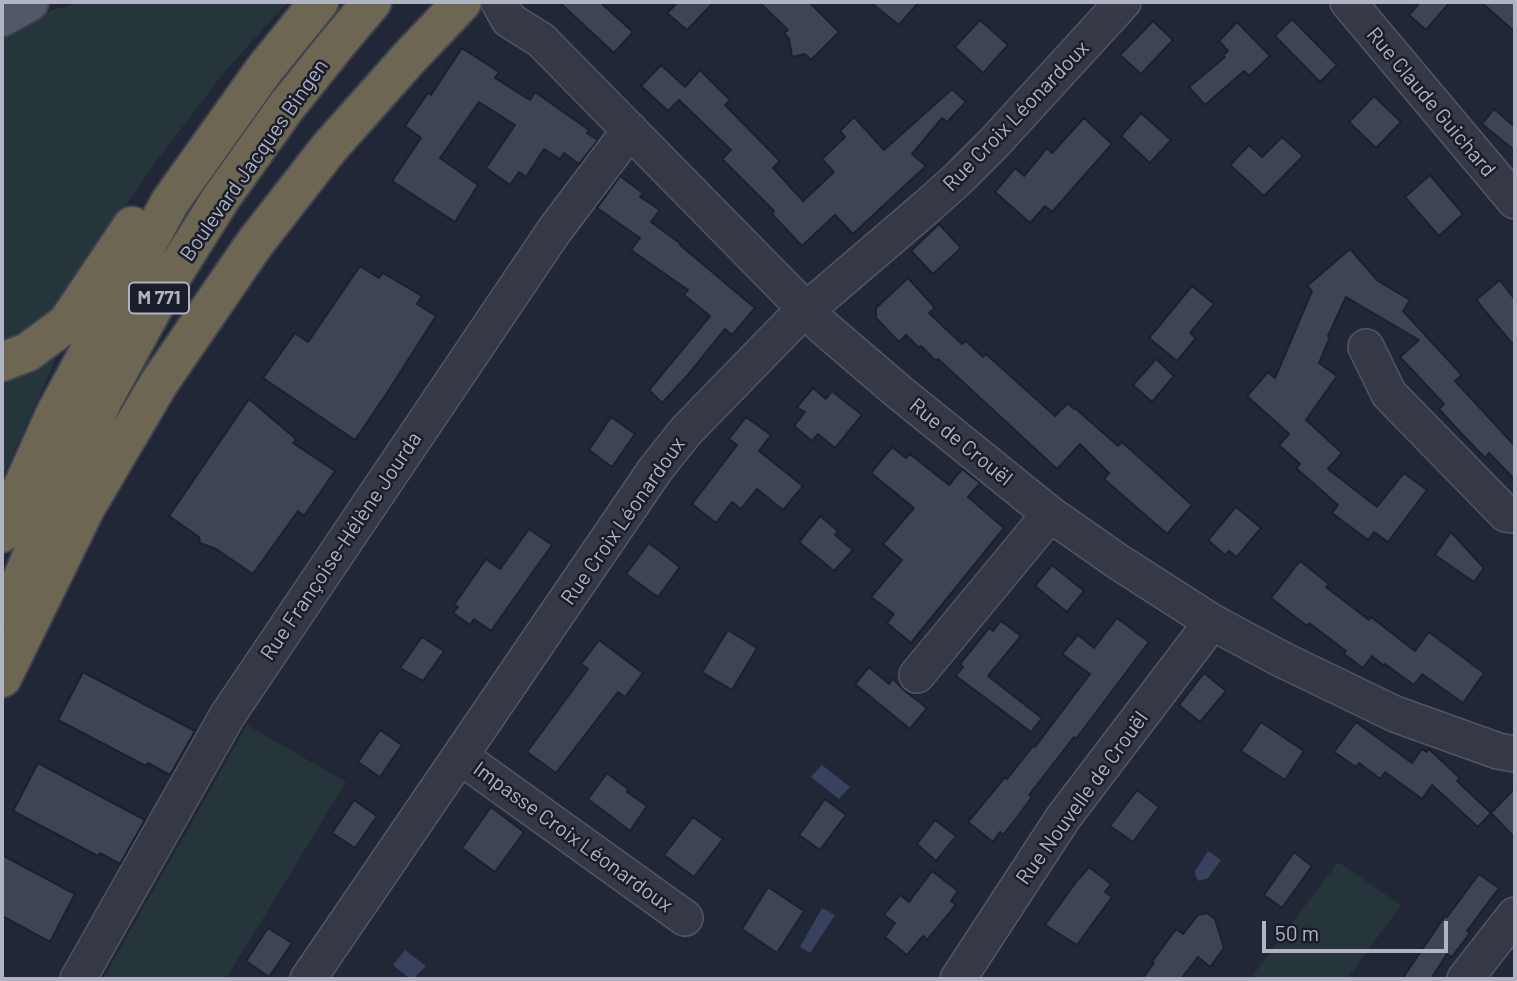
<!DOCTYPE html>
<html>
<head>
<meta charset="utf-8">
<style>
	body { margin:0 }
	#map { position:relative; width:1517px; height:981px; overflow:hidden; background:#212736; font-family:Barlow,sans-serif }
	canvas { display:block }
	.frame { position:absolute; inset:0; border:4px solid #afb3c3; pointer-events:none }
	.scale { position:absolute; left:1262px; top:921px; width:186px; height:32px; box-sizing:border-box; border:4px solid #afb3c3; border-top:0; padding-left:9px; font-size:21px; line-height:24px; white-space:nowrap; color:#afb3c3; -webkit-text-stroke:5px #1a1e2b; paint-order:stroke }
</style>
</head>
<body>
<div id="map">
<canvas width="1517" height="981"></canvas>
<div class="frame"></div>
<div class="scale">50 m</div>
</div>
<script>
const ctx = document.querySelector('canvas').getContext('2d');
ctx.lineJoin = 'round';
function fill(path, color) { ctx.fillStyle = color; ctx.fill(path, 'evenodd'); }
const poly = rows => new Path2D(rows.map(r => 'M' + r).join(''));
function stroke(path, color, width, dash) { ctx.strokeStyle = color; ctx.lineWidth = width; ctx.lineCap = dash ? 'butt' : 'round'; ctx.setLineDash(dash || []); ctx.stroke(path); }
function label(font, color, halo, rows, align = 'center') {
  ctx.font = font + ' Barlow,sans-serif'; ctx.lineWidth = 5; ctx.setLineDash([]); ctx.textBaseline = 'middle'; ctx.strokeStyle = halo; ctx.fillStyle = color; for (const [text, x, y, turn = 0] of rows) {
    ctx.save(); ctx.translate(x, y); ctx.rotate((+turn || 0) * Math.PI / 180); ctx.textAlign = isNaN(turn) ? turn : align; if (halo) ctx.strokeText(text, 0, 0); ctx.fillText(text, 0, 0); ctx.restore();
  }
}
fill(poly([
	[82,2,288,2,226,70,157,160,62,299,39,324,2,347,2,39,50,11],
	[52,356,55,361,2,479,2,374],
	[247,725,346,782,226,979,103,979],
	[1338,862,1401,905,1347,979,1250,979]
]), '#26353a');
fill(poly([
	[822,765,850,787,839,799,811,777],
	[1208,851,1221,860,1208,878,1199,881,1196,877,1195,871],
	[822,908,835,915,810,953,800,947],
	[405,950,426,966,413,979,410,979,393,965]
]), '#38415e');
const building = poly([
	[559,2,600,2,633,32,614,53,559,2],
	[678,2,714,2,687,30,667,13,678,2],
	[759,2,809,2,839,32,811,60,805,54,792,57,789,39,784,33,788,30,759,2],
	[870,2,919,2,899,25,870,2],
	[1420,2,1450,2,1426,30,1409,15,1420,2],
	[1481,2,1515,2,1515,32,1481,2],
	[1292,19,1337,65,1320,82,1275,36,1292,19],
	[980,20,1008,45,983,73,955,47,980,20],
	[1153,21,1173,40,1141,74,1120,55,1153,21],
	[1237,22,1270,56,1249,76,1244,71,1205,105,1189,87,1225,57,1223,55,1228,51,1219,41,1237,22],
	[462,48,499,72,495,78,530,100,535,92,589,130,587,133,598,140,579,164,564,153,560,159,544,149,526,177,519,172,510,185,486,168,515,125,479,102,440,158,478,185,455,222,392,181,421,138,405,126,428,93,431,95,462,48],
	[661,65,685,87,700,70,730,100,725,105,780,161,773,168,803,201,834,172,822,159,845,137,840,131,854,117,884,150,952,89,966,102,947,122,942,118,912,154,926,166,853,234,835,215,802,246,772,214,774,211,722,159,731,150,679,100,668,111,641,86,661,65],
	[1374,96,1401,122,1376,148,1349,122,1374,96],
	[1494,109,1515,127,1515,151,1482,124,1494,109],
	[1141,113,1171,140,1150,163,1121,136,1141,113],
	[1084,118,1112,144,1052,212,1045,206,1030,223,995,192,1015,168,1024,176,1047,148,1052,153,1084,118],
	[1282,137,1303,156,1264,196,1230,165,1249,145,1262,157,1282,137],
	[1430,175,1463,214,1439,236,1405,197,1430,175],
	[620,176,643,193,640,197,660,210,651,222,681,244,680,245,755,308,732,335,725,329,688,375,662,403,649,390,710,316,684,295,688,290,631,250,640,238,597,208,620,176],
	[939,224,961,248,933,274,911,251,939,224],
	[1350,249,1378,281,1410,300,1403,311,1462,375,1455,381,1515,446,1515,480,1489,453,1485,458,1460,432,1439,409,1444,404,1400,357,1419,340,1346,297,1328,336,1330,337,1319,363,1337,376,1306,420,1342,453,1328,469,1377,507,1404,473,1427,490,1388,542,1374,532,1368,540,1332,513,1338,505,1296,468,1300,464,1279,445,1289,434,1247,396,1268,372,1275,378,1312,291,1307,286,1350,249],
	[360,266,379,278,383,273,422,296,417,304,436,316,387,393,355,440,263,378,295,333,308,342,360,266],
	[908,278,935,308,929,313,962,344,966,341,983,357,986,354,1055,416,1068,403,1074,409,1075,408,1118,446,1122,442,1192,505,1167,534,1104,479,1109,473,1080,444,1057,469,938,359,936,361,921,346,919,348,906,335,899,342,876,318,876,308,908,278],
	[1500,280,1515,300,1515,347,1476,300,1500,280],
	[1192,286,1214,304,1190,333,1196,338,1177,361,1149,338,1192,286],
	[1156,359,1174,376,1152,402,1133,385,1156,359],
	[813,388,826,399,832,391,862,415,835,448,818,434,812,441,794,426,805,412,797,407,813,388],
	[249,399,296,439,293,443,335,471,304,516,298,511,253,574,216,549,200,543,199,537,169,516,249,399],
	[611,417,635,434,612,467,589,450,611,417],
	[746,417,771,435,759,451,803,486,783,510,757,489,741,509,732,502,716,523,692,504,737,445,729,439,746,417],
	[892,447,906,458,910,454,949,485,962,469,980,483,968,497,1004,528,911,643,887,623,894,614,871,597,902,560,883,544,914,508,871,473,892,447],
	[1236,507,1261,528,1237,557,1229,551,1225,555,1208,540,1236,507],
	[820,516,838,531,835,535,853,550,834,571,799,542,820,516],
	[529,529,552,545,491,631,474,619,470,625,453,613,458,607,454,605,486,559,500,569,529,529],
	[1451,532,1484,568,1474,582,1435,555,1451,532],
	[649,543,680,567,658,597,626,574,649,543],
	[1300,561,1329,584,1326,587,1369,620,1371,617,1415,651,1429,632,1484,673,1463,703,1422,674,1414,685,1385,664,1384,666,1372,656,1363,668,1344,654,1346,651,1309,623,1307,626,1271,598,1300,561],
	[1052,565,1084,591,1067,612,1035,586,1052,565],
	[1117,618,1149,642,1076,739,1074,737,1029,795,1032,797,1018,816,1003,835,1000,832,993,842,968,822,1005,777,1007,779,1033,746,1035,747,1090,674,1062,654,1078,635,1094,648,1117,618],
	[1001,621,1021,636,988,676,1042,718,1031,732,956,676,963,667,960,664,989,628,993,631,1001,621],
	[728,630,757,648,732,690,702,672,728,630],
	[422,637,444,651,423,681,400,668,422,637],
	[599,640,643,673,625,697,618,692,556,773,527,752,588,669,581,664,599,640],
	[869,667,889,684,893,679,905,691,927,708,910,729,855,684,869,667],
	[83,672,195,731,170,775,148,763,146,766,58,720,83,672],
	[1204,673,1226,691,1200,722,1179,705,1204,673],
	[1261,722,1304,751,1285,780,1241,751,1261,722],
	[1356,722,1412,763,1422,749,1426,752,1429,749,1460,778,1457,781,1491,813,1515,788,1515,838,1491,813,1478,827,1432,785,1422,799,1385,772,1380,779,1359,763,1356,767,1334,752,1356,722],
	[380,730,402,745,380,777,358,762,380,730],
	[38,763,145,820,120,864,100,853,98,856,13,811,38,763],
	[607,773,628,789,627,792,647,806,630,831,588,799,607,773],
	[1137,790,1159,807,1133,842,1110,826,1137,790],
	[825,799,846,815,820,850,799,835,825,799],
	[354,800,377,816,355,848,332,833,354,800],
	[491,807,524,832,495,872,462,848,491,807],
	[693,817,723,839,694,877,664,855,693,817],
	[935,820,956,836,936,861,917,844,935,820],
	[1294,852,1312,866,1282,908,1264,895,1294,852],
	[2,855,75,894,50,942,2,916,2,855],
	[1089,867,1111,884,1105,892,1112,897,1077,945,1045,925,1079,878,1080,878,1089,867],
	[932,871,958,891,951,901,956,905,927,940,923,936,907,955,885,937,895,923,884,915,900,895,909,902,932,871],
	[1479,874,1499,888,1467,931,1470,933,1452,957,1447,954,1431,979,1402,979,1445,916,1447,917,1479,874],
	[768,887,804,911,777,953,742,929,768,887],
	[1207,913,1215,919,1224,948,1210,967,1198,957,1181,979,1142,979,1154,963,1152,962,1176,929,1183,934,1198,915,1207,913],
	[268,928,292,943,269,977,246,961,268,928]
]);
fill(building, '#3d4456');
stroke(building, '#1c202d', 2);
const minor = poly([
	[499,2,509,20,541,40,822,326,899,392,1050,514,1117,561,1212,622,1281,659,1395,714,1498,751,1515,754],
	[1348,2,1515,201],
	[1366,347,1389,394,1506,514,1515,515],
	[917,675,1050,514],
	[461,757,685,918],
	[78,979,227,716,554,231,630,130],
	[308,979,655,470,686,431,790,324,929,205,960,177,993,144,1123,2],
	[958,979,1063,818,1212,622],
	[1465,979,1515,915]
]);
const major = poly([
	[2,17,29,2]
]);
const highway = poly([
	[2,362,28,352,67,323,132,226],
	[2,533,55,414,170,202,264,70,319,2],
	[9,610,43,529,104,398,159,297,221,198,286,107,339,41,372,2],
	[2,678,86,507,159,383,255,243,329,148,409,58,462,2]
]);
stroke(minor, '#525664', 38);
stroke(major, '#3e4250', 42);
stroke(highway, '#3f4351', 42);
stroke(minor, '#353946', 35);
stroke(major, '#525867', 38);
stroke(highway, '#6c6652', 38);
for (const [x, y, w] of [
	[159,298,60]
]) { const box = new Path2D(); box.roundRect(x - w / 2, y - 15.5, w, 31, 5); ctx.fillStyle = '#1a1e2b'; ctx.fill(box); stroke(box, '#afb3c3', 2); }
label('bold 19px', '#afb3c3', null, [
	["M 771",159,298]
]);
label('21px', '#afb3c3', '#1a1e2b', [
	["Rue Claude Guichard",1431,102,50],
	["Rue Croix Léonardoux",1016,116,-46],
	["Boulevard Jacques Bingen",254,160,-55],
	["Rue de Crouël",961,442,39],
	["Rue Croix Léonardoux",623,521,-55],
	["Rue Françoise-Hélène Jourda",341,546,-56],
	["Rue Nouvelle de Crouël",1082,798,-54],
	["Impasse Croix Léonardoux",573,837,36]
]);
</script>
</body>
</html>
